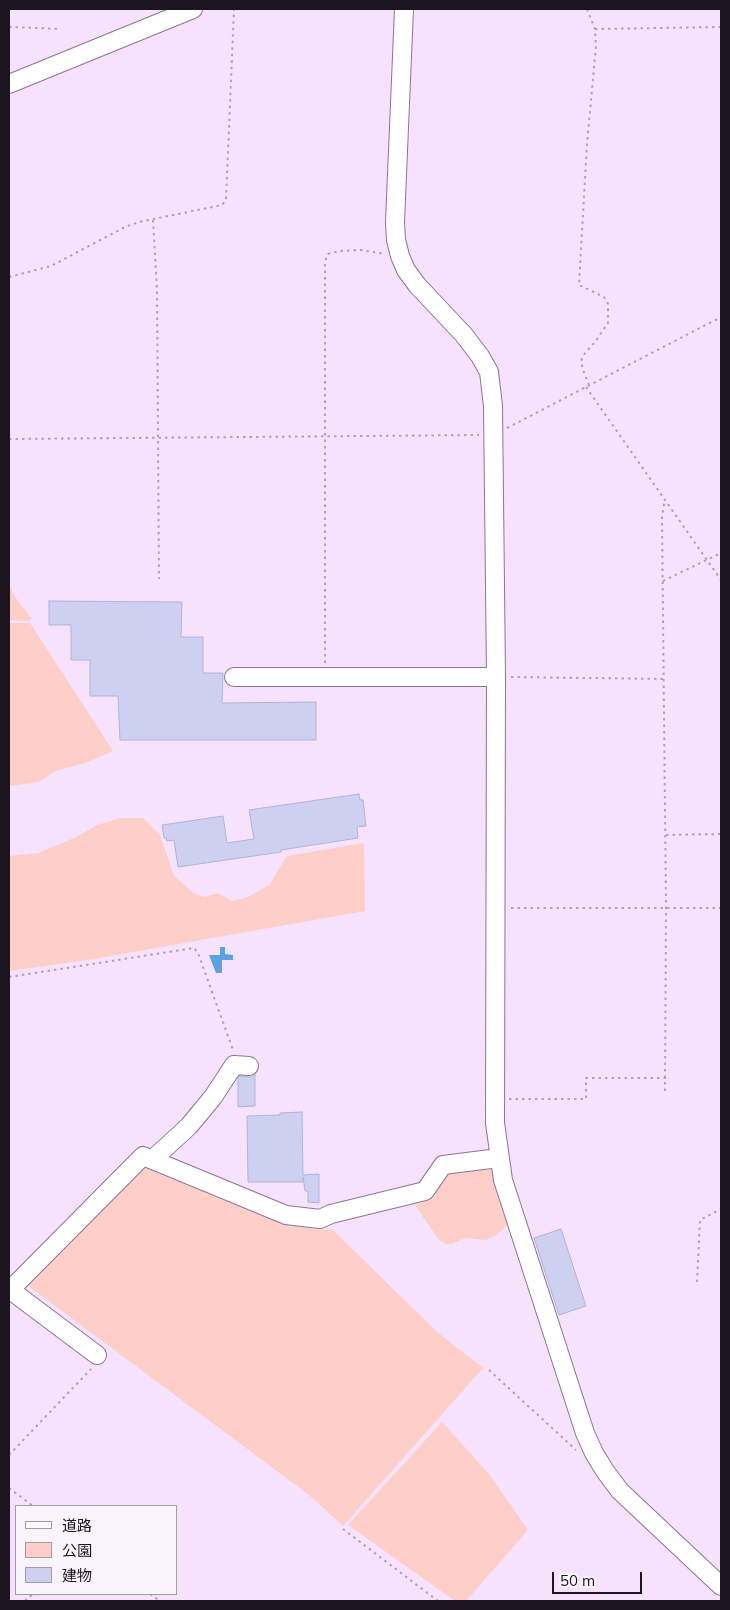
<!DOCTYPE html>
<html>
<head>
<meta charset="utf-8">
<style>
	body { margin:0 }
	#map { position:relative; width:730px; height:1610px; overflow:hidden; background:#f6e2fc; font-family:Mulish,"Noto Sans JP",sans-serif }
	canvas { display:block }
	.frame { position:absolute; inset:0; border:10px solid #1c141f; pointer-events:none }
	.legend { position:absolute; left:15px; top:1505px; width:162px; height:90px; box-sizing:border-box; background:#faf5fc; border:1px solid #a19ba4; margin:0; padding:6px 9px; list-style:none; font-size:15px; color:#1c141f }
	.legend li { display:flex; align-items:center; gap:10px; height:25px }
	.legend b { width:25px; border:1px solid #a19ba4 }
	.scale { position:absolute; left:552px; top:1572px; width:90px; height:22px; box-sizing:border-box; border:2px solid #1c141f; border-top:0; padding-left:6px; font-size:15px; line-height:18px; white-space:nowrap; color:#1c141f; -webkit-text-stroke:4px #faf5fc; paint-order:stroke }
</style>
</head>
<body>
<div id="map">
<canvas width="730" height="1610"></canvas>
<div class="frame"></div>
<ul class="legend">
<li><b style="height:6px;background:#fff"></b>道路</li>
<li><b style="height:14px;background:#fecfc9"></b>公園</li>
<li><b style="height:14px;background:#ced0f2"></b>建物</li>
</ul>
<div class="scale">50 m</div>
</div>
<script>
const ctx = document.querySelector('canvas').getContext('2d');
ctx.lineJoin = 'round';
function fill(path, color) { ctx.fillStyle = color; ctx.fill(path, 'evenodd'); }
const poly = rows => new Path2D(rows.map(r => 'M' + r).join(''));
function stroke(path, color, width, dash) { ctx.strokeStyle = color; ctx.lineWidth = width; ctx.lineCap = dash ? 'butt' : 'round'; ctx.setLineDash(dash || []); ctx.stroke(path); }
fill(poly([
	[9,580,10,587,15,597,32,619,27,621,9,620],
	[9,623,30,623,113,751,85,763,55,771,39,782,9,786],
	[120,818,143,818,160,835,174,876,193,893,205,897,218,893,231,901,248,897,269,885,287,856,364,843,365,911,88,960,9,971,9,856,38,853,74,838,97,825],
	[143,1167,282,1224,325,1230,332,1229,437,1332,483,1368,343,1526,309,1495,27,1285],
	[495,1169,508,1224,498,1234,486,1240,465,1238,452,1244,446,1244,439,1240,415,1205,432,1199,449,1173],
	[442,1422,489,1474,528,1530,466,1601,455,1601,348,1525]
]), '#fecfc9');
fill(poly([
	[220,947,225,947,225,954,233,955,233,960,222,960,222,973,216,973,209,955,220,955]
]), '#5ca1e1');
const building = poly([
	[49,601,182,602,181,637,203,637,203,673,223,673,222,703,316,702,316,740,120,740,118,696,90,696,90,660,71,660,71,625,49,625,49,601],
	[359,794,360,800,363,800,366,826,357,827,358,838,281,850,281,852,178,867,174,840,167,841,166,838,164,838,162,825,223,816,227,843,254,839,249,810,359,794],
	[255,1074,255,1106,238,1107,238,1079,239,1076,249,1077,255,1074],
	[302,1112,303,1175,319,1174,319,1203,308,1202,308,1191,305,1191,303,1177,303,1182,248,1182,247,1116,280,1115,280,1113,302,1112],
	[561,1229,586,1306,559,1315,534,1238,561,1229]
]);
fill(building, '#ced0f2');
stroke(building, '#b2b4d6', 1);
const minor = poly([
	[404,9,395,222,396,240,400,256,406,270,417,285,464,335,480,356,489,372,493,406,496,677,495,1123,503,1180,585,1433,594,1453,605,1471,620,1491,721,1586],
	[9,84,193,9],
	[234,677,496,677],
	[152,1160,189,1126,213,1097,234,1065,249,1066],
	[9,1289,97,1355],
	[10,1290,143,1156,286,1215,320,1219,331,1214,425,1191,443,1165,499,1158]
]);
stroke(minor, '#8b7692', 20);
stroke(poly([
	[587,9,595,29,596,46,587,144,579,285,604,297,608,304,608,323,595,342,585,353,581,361,583,370,589,385],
	[9,27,61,29],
	[595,29,721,27],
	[153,220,157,290,159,579],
	[9,277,51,266,125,227,139,222,222,205,226,200,234,9],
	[586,387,721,580],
	[507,428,721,317],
	[9,439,479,435],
	[663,581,721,553],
	[325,663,325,261,328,254,339,251,361,250,385,254],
	[511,677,664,679],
	[666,835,721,834],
	[511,908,721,908],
	[9,977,194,948,198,953,233,1050],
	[665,1091,666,908,662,516,665,499],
	[509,1099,586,1099,586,1078,666,1078],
	[697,1282,700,1220,721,1209],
	[489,1370,576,1450],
	[9,1455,91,1369],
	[9,1488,33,1506],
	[343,1529,438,1601],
	[150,1594,160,1601],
	[25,1601,33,1594]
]), '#b1a1b6', 2, [2.5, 4]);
stroke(minor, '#fff', 18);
</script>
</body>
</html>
